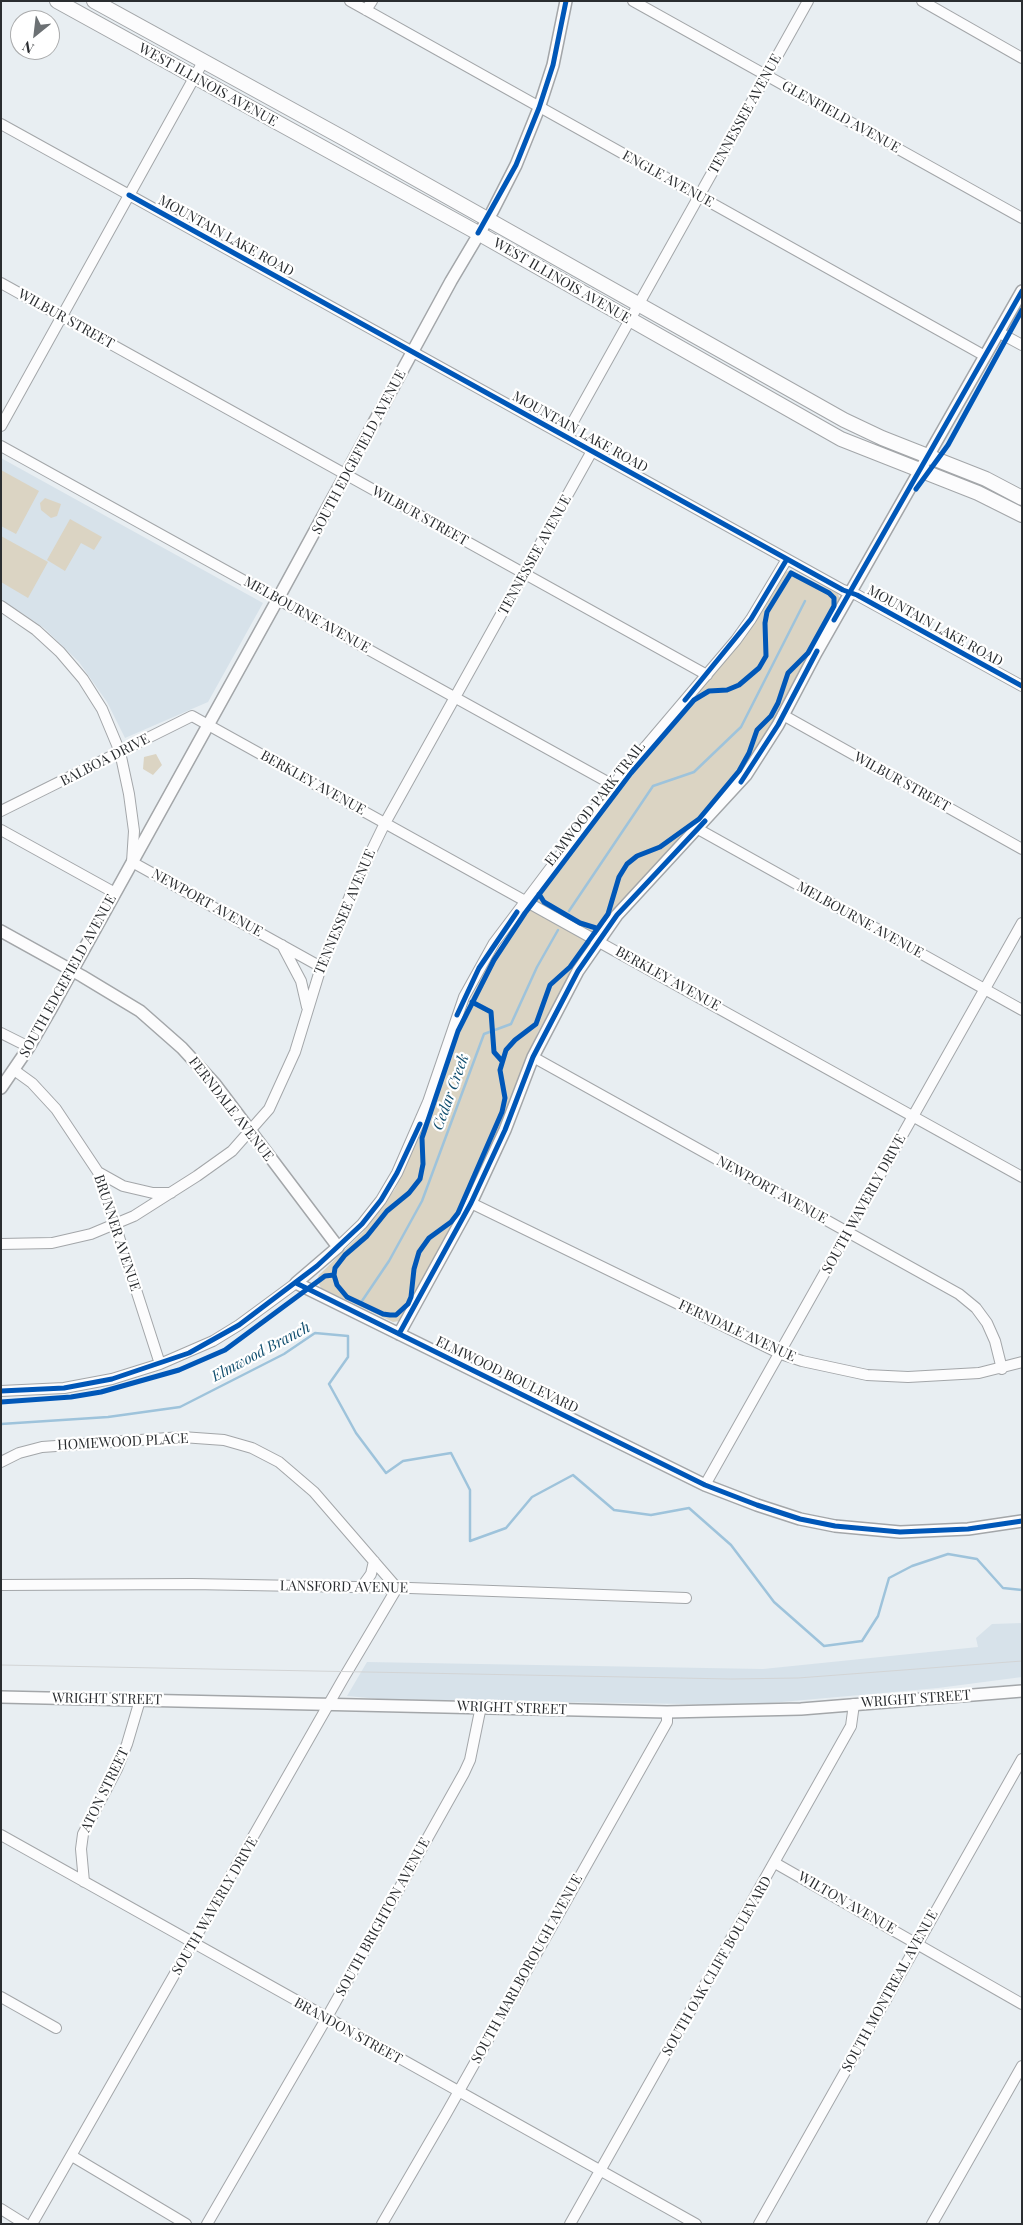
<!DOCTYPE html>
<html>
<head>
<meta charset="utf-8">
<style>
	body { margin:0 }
	#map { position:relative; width:1023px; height:2225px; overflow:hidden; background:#e8eef2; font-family:"Playfair Display",serif }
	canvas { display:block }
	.frame { position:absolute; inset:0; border:2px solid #2a2d30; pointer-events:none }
	.north { position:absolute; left:10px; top:10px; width:50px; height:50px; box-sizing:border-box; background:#fff; border:1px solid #aaabac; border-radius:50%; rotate:209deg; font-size:14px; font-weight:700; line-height:20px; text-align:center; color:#2a2d30 }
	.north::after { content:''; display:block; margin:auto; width:18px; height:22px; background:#6c7174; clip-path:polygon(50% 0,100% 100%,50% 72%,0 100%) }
</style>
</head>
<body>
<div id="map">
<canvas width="1023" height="2225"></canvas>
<div class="frame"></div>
<div class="north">N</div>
</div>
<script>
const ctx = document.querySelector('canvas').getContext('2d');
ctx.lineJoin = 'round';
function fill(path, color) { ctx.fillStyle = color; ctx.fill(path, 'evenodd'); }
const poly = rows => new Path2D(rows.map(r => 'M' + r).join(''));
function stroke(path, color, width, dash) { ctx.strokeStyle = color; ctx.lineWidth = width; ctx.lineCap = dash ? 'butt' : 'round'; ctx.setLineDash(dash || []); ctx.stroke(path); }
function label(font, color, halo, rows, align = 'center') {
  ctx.font = font + ' "Playfair Display",serif'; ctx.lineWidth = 4.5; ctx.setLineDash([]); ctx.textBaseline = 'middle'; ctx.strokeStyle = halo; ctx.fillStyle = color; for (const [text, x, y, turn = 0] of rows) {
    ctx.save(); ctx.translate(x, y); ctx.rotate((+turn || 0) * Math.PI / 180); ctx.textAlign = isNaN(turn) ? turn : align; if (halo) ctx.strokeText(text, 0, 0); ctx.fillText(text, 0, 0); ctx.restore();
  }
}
fill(poly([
	[1,458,263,603,208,702,125,738,107,702,79,662,44,628,1,599],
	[1022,1623,1022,1677,938,1688,748,1705,380,1699,347,1696,367,1662,763,1669,978,1647,976,1638,992,1624]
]), '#d7e2ea');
fill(poly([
	[1,470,39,491,16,534,1,526],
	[45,498,61,504,57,516,51,518,41,510,40,503],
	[70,519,102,537,94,550,81,543,65,571,47,560],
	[1,536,48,562,28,598,1,582],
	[791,570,838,594,840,600,764,740,741,773,607,919,561,991,538,1032,499,1129,451,1231,400,1321,393,1322,321,1288,317,1280,319,1275,363,1232,395,1189,434,1101,469,1002,490,961,544,886,758,618,786,572],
	[156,754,162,765,153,775,143,769,144,757]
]), '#dbd4c3');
stroke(poly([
	[569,911,653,786,694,772,741,727,805,601],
	[362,1301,389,1261,422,1201,484,1034,511,1024,537,967,558,930],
	[1,1424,108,1417,180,1407,284,1354,315,1333,348,1336,348,1357,329,1384,356,1433,386,1473,403,1461,451,1453,470,1490,470,1541,506,1528,532,1497,573,1475,614,1510,651,1515,689,1508,731,1545,774,1602,824,1646,862,1641,878,1616,889,1578,912,1566,948,1554,977,1559,1003,1588,1022,1590]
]), '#9ec3db', 2.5);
const minor = poly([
	[350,1,985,356],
	[633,1,1022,218],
	[922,1,1022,58],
	[366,10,372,1],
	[1,124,843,590,857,595,1022,686],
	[1,283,707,675],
	[998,332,1022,345],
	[1,426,204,60],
	[565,436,808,1],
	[1,446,613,785],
	[1,606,36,630,60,652,83,679,102,709,120,752,129,794,134,831,132,862,321,967],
	[783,715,1022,849],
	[1,811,192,716,1022,1177],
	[698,829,1022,1010],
	[1,830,115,893],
	[282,945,301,981,307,1007],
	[1,1033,29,1047],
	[533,1057,959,1294,976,1308,987,1323,995,1341,1002,1369],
	[14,1070,32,1083,56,1109,98,1172,160,1364],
	[98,1172,123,1186,153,1193,171,1193],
	[471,1203,781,1354,802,1361,867,1375,908,1377,979,1373,1022,1362],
	[1,1244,52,1243,91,1234,134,1216,197,1176,232,1151,269,1109,295,1052,321,967,352,891,385,823,592,451],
	[338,1247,362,1224,381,1200,397,1173,428,1102,464,997,494,943,613,785,736,640,751,619,787,559],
	[1,1391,64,1388,112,1379,160,1364,213,1341,239,1325,296,1283],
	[1,1462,19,1453,42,1447,182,1437,224,1440,252,1448,279,1462,314,1492,397,1588,343,1679,32,2224],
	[705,1485,1022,923],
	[1,1585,192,1584,410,1588,686,1598],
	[361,1588,371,1574,374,1561],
	[1,1835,696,2224],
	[775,1863,1022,2004],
	[84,1882,81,1849,83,1834,117,1769,127,1744,140,1700],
	[1,1997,56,2028],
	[72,2156,186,2224],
	[1,2209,25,2224],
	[207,2224,326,2019,464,1773,470,1760,481,1706],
	[382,2224,446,2114,667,1722,667,1712],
	[570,2224,851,1726,854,1704],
	[759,2224,1022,1759],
	[932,2224,1022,2066]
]);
const tertiary = poly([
	[1,931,82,976,140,1011,182,1048,215,1084,338,1247,296,1283,705,1485,757,1505,800,1519,835,1526,900,1532,968,1529,1022,1521],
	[1,1088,29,1047,51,1009,274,606,451,281,492,212,516,165,539,108,553,65,566,1],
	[399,1334,471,1203,505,1130,533,1057,578,971,617,915,746,775,778,725,816,653,1022,291],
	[1,1697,667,1712,801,1709,1022,1691]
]);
const secondary = poly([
	[57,1,478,233,841,439,978,493,1022,515],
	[94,1,345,139,844,420,882,438,986,479,1022,498]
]);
stroke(minor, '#a3a6a9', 12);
stroke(tertiary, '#a3a6a9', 14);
stroke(secondary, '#a3a6a9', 16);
stroke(minor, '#fcfcfd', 10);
stroke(tertiary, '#fcfcfd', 11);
stroke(secondary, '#fcfcfd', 14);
stroke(poly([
	[1,1665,731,1679,798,1678,1022,1661]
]), '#d2d4d5', 1);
stroke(poly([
	[129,195,843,590,857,595,1022,686],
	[478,233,516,165,539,108,553,65,566,1],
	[916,489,948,445,1022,310],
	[791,573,829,593,834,598,834,606,808,653,788,673,778,703,771,716,757,730,749,753,739,771,699,819,660,847,637,856,627,864,619,877,608,914,570,967,550,985,536,1024,515,1040,506,1050,500,1070,505,1098,502,1112,458,1213,451,1222,429,1238,419,1252,414,1269,411,1297,408,1304,396,1315,390,1315,383,1314,347,1297,337,1285,334,1275,335,1268,345,1255,367,1236,387,1211,409,1193,420,1179,423,1164,422,1138,458,1031,494,960,525,913,631,773,694,700,709,691,727,690,739,685,759,668,766,656,765,623,767,612,791,573],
	[834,620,1022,291],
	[685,700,751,619,787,559],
	[741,782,778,725,817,651],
	[539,894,544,902,580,923,596,928],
	[472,1002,491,1012,494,1052,502,1061],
	[457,1015,479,968,517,912],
	[296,1283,705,1485,757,1505,800,1519,835,1526,900,1532,968,1529,1022,1521],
	[399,1334,471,1203,505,1130,533,1057,578,971,617,915,705,821],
	[1,1391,64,1388,112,1379,189,1353,239,1325,317,1266,362,1224,381,1200,397,1173,420,1124],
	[1,1402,71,1397,101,1392,179,1370,225,1350,325,1276,334,1275]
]), '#0057b8', 5);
label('14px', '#2a2d30', '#fff', [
	["WEST ILLINOIS AVENUE",208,85,29],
	["TENNESSEE AVENUE",745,114,-61],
	["GLENFIELD AVENUE",841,117,29],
	["ENGLE AVENUE",668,179,29],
	["MOUNTAIN LAKE ROAD",226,236,29],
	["WEST ILLINOIS AVENUE",562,281,30],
	["WILBUR STREET",66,319,29],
	["MOUNTAIN LAKE ROAD",580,432,29],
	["SOUTH EDGEFIELD AVENUE",359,452,-62],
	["WILBUR STREET",420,516,29],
	["TENNESSEE AVENUE",535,555,-61],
	["MELBOURNE AVENUE",307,615,29],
	["MOUNTAIN LAKE ROAD",935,626,29],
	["BALBOA DRIVE",105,760,-27],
	["WILBUR STREET",902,782,29],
	["BERKLEY AVENUE",313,783,29],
	["ELMWOOD PARK TRAIL",595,804,-52],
	["NEWPORT AVENUE",207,903,29],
	["TENNESSEE AVENUE",345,912,-67],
	["MELBOURNE AVENUE",860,920,29],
	["SOUTH EDGEFIELD AVENUE",68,976,-61],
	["BERKLEY AVENUE",668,979,29],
	["FERNDALE AVENUE",231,1109,52],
	["NEWPORT AVENUE",772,1190,29],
	["SOUTH WAVERLY DRIVE",864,1204,-61],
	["BRUNNER AVENUE",117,1233,72],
	["FERNDALE AVENUE",737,1331,25],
	["ELMWOOD BOULEVARD",507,1375,26],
	["HOMEWOOD PLACE",123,1442,-3],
	["LANSFORD AVENUE",344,1587,1],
	["WRIGHT STREET",107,1699,1],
	["WRIGHT STREET",916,1699,-4],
	["WRIGHT STREET",512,1708,2],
	["ATON STREET",105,1790,-64],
	["WILTON AVENUE",847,1903,30],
	["SOUTH WAVERLY DRIVE",215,1906,-60],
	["SOUTH BRIGHTON AVENUE",383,1917,-61],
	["SOUTH OAK CLIFF BOULEVARD",717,1966,-60],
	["SOUTH MARLBOROUGH AVENUE",527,1969,-61],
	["SOUTH MONTREAL AVENUE",890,1991,-61],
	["BRANDON STREET",348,2031,29]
]);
label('italic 15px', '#104e6e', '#fff', [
	["Cedar Creek",451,1092,-70],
	["Elmwood Branch",261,1352,-28]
]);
</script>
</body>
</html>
